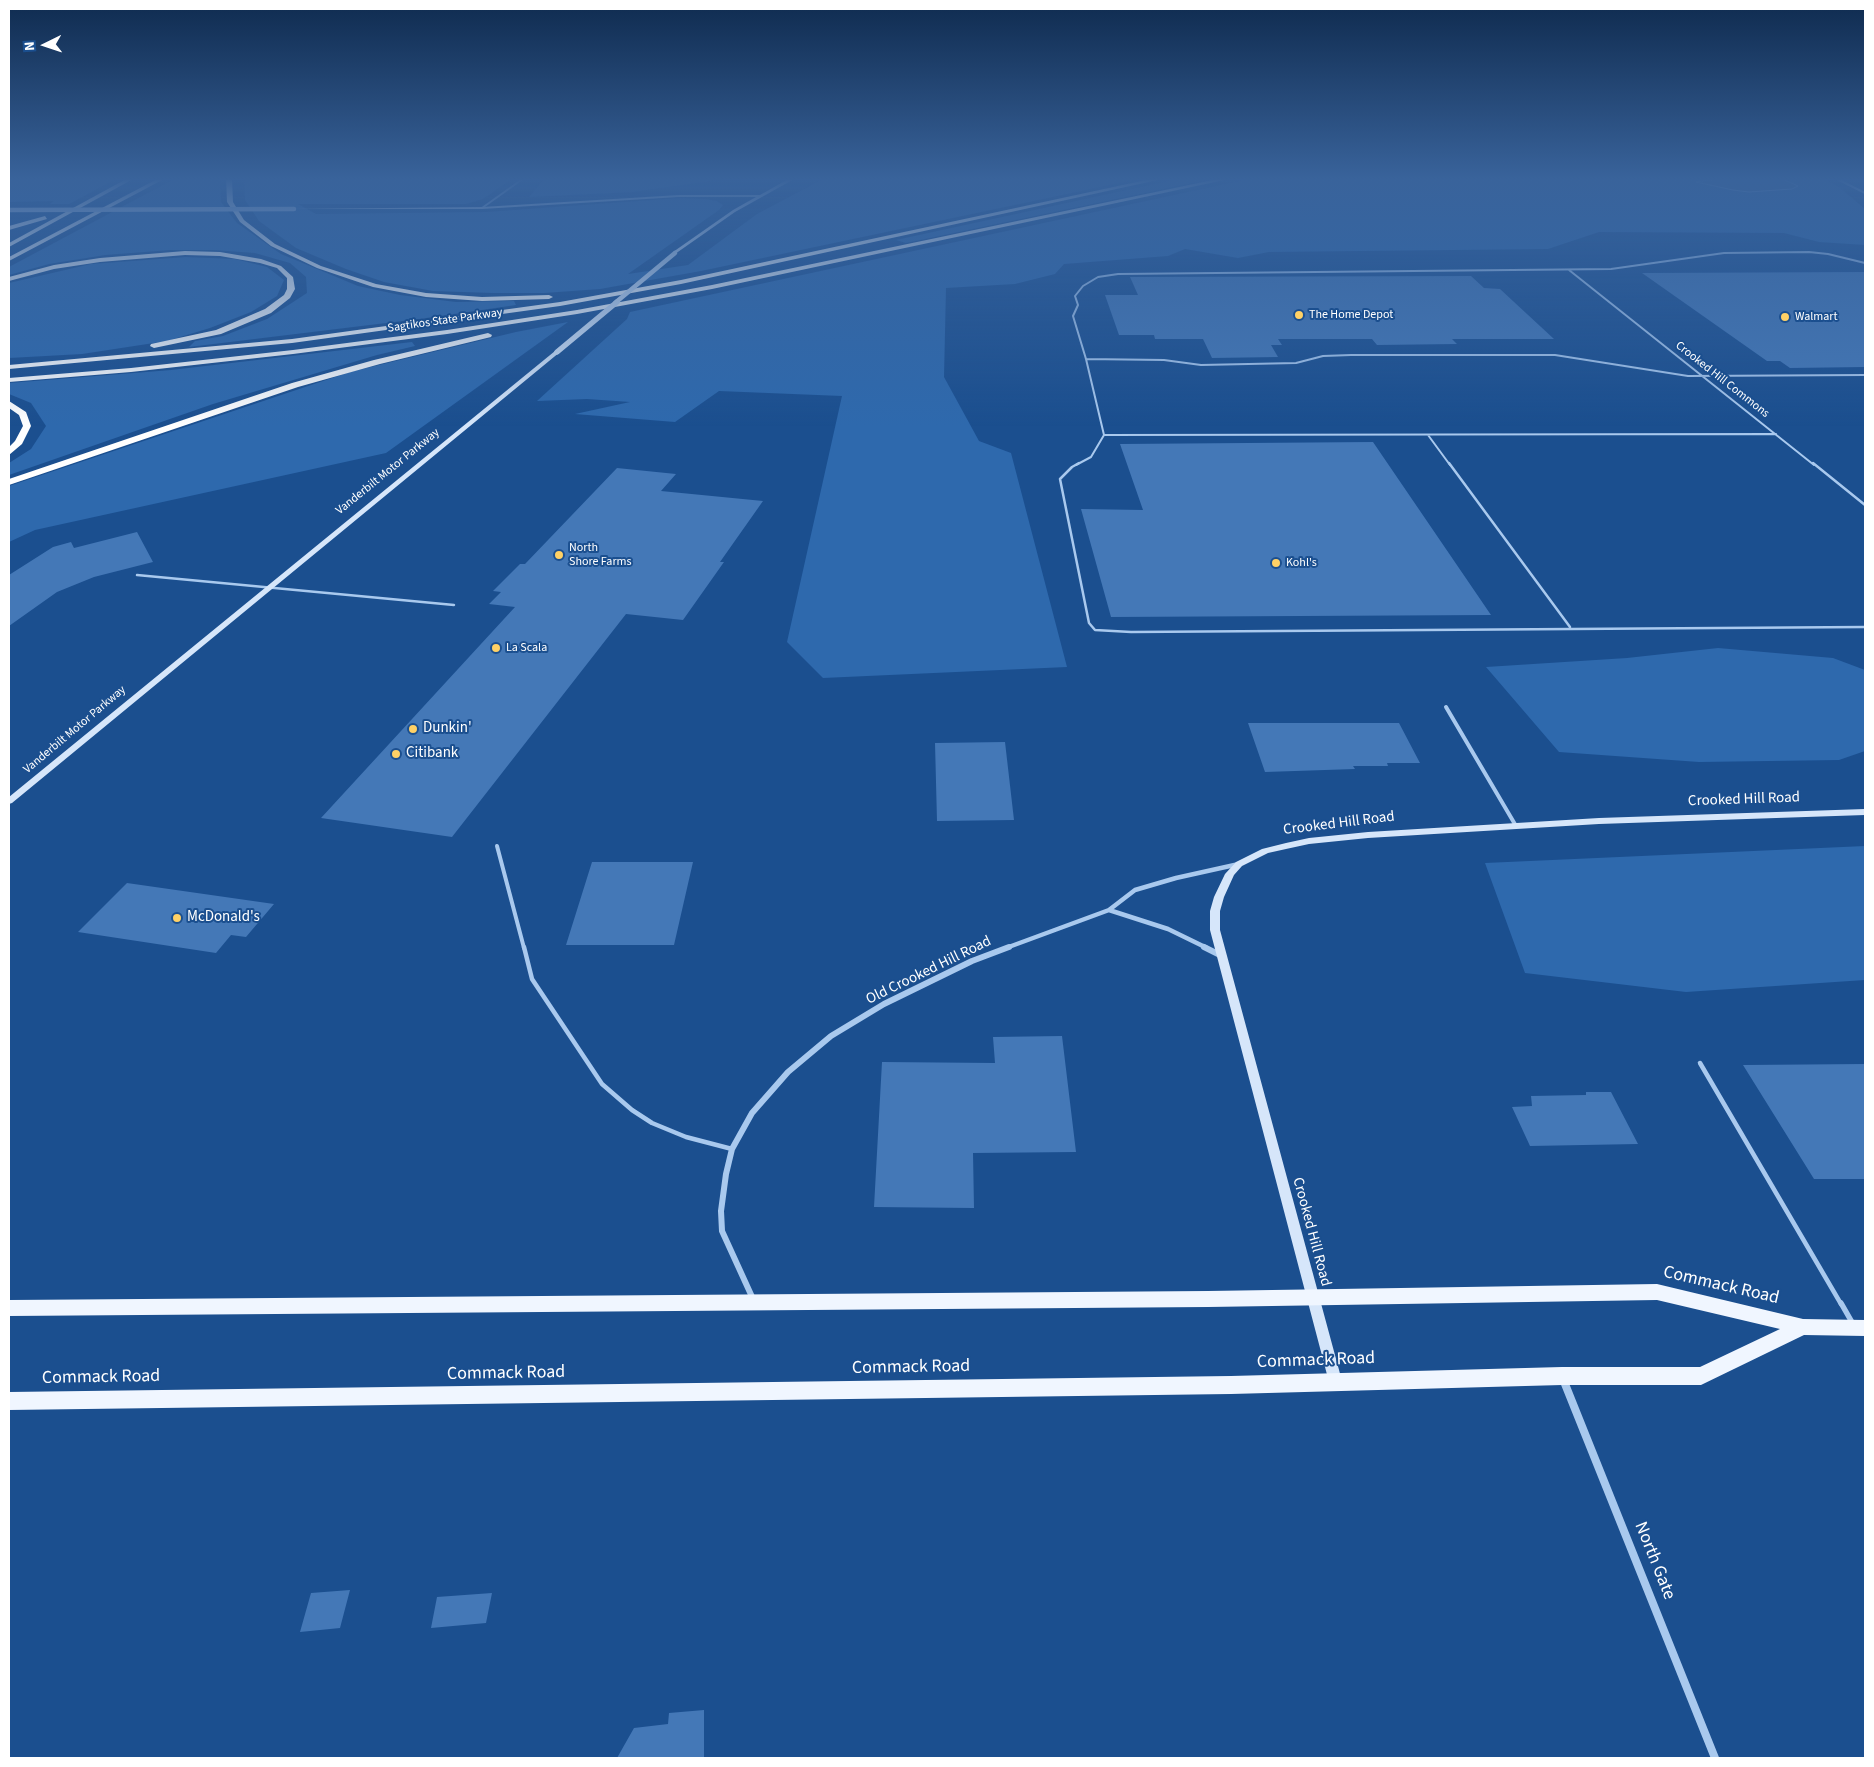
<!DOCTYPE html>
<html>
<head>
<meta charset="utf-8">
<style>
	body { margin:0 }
	#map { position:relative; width:1874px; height:1767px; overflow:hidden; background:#1b4f8f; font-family:"Source Sans 3",sans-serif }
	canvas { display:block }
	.frame { position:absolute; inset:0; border:10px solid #fff; pointer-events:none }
	.north { position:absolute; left:20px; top:20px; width:50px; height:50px; -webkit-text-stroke:4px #1b4f8f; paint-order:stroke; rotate:266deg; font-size:14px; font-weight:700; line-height:20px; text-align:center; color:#fff }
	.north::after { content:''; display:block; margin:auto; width:18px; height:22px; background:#fff; clip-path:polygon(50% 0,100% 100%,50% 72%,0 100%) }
</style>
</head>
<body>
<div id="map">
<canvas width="1874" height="1767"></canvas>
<div class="frame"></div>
<div class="north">N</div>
</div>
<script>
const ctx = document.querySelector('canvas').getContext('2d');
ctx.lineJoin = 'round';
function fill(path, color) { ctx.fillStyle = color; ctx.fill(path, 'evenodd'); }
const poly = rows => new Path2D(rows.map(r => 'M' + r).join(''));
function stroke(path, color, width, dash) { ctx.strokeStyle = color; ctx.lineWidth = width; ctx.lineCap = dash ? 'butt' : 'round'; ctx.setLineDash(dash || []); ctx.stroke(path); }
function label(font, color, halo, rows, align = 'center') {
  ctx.font = font + ' "Source Sans 3",sans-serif'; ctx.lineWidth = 4; ctx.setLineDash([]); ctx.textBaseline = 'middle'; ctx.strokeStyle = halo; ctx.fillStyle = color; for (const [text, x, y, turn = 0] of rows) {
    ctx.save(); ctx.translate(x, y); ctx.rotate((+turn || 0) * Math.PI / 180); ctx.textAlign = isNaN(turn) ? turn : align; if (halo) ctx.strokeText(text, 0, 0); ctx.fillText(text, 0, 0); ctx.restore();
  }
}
fill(poly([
	[9,178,118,178,69,204,50,204,54,201,9,202],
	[176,178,220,178,221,202,237,223,281,254,358,286,400,295,456,302,514,301,516,305,419,319,189,347,195,341,223,336,267,319,307,293,306,277,290,263,255,253,213,250,171,250,105,255,49,264,9,275,9,267],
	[244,178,513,178,483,199,466,204,298,204,316,214,486,212,680,198,706,199,717,201,723,205,719,210,628,274,688,265,757,214,825,178,1143,178,701,271,600,289,544,293,493,293,433,291,384,282,346,269,296,248,259,221,245,200],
	[545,178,732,178,633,192,529,197],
	[1182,178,1216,178,906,243,896,240],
	[1253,178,1723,178,1698,182,1733,190,1749,192,1792,189,1788,180,1780,178,1822,178,1839,187,1865,209,1865,245,1819,242,1784,233,1599,232,1548,249,1269,252,1238,258,1185,249,1168,256,1064,264,1055,274,1015,284,946,288,944,377,979,441,1011,453,1067,667,823,678,787,642,842,396,719,391,675,422,575,414,630,402,587,399,537,401,627,319,630,312],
	[186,257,235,259,267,267,284,280,277,296,251,312,210,328,167,341,82,354,9,358,9,283,91,264],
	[568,322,386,453,35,530,9,542,9,486,350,372,516,332],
	[412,342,415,346,377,355,213,404,9,475,9,463,31,449,46,426,31,403,9,394,9,383,171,370],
	[1718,648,1833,658,1865,670,1865,751,1839,760,1699,762,1559,752,1486,667,1627,658],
	[1865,846,1865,980,1686,992,1525,973,1485,863]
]), '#2e69ad');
const water = poly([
	[1723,178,1780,178,1798,186,1792,189,1749,192,1733,190,1696,182,1723,178]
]);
fill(water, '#3c6290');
stroke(water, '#9cc4f0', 1);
fill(poly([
	[1865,272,1865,367,1790,368,1780,361,1767,361,1642,273],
	[1471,276,1484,288,1500,289,1554,339,1452,339,1457,344,1377,345,1372,339,1278,339,1282,345,1271,345,1278,357,1212,358,1203,339,1155,339,1154,335,1119,335,1105,295,1138,295,1130,277],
	[1373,442,1491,615,1111,617,1081,509,1143,510,1120,444],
	[617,468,676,474,661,491,763,501,720,562,724,562,683,620,626,614,452,837,321,818,515,607,489,604,501,592,493,591,520,564,525,564],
	[137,532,153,562,94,577,57,592,9,626,9,575,53,547,71,542,74,548],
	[1248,723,1399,723,1420,763,1387,763,1388,766,1353,766,1355,769,1265,772],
	[1005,742,1014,820,937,821,935,743],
	[592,862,693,862,674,945,566,945],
	[127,883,274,904,246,937,231,935,216,953,78,932],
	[1062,1036,1076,1152,973,1153,974,1208,874,1207,882,1062,995,1063,993,1037],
	[1865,1064,1865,1179,1814,1179,1743,1065],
	[1586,1092,1611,1092,1638,1144,1530,1146,1512,1107,1532,1106,1531,1096,1586,1095],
	[350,1590,340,1628,300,1632,311,1593],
	[492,1593,486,1623,431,1628,437,1597],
	[704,1710,704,1758,617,1758,634,1728,668,1724,669,1713]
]), '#4478b7');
stroke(poly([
	[1835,178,1865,193],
	[1569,270,1814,465],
	[1086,359,1164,360,1201,365,1296,363,1323,356,1351,355,1555,355,1688,376,1865,375],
	[1104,435,1086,359,1073,316,1078,305,1075,296,1083,286,1098,277,1118,274,1611,269,1724,253,1809,252,1828,254,1865,263],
	[1428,435,1450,465],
	[1076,465,1091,457,1104,435,1776,434]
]), '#a9c9ee', 2);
stroke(poly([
	[1079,463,1072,467,1060,479,1089,623,1095,630,1131,632,1865,627],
	[1449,463,1570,627],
	[1813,463,1865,505],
	[137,575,454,605]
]), '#a9c9ee', 2.5);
stroke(poly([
	[1446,707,1516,826],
	[497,846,524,948]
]), '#a9c9ee', 4);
stroke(poly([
	[524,947,532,979,602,1084,632,1110,652,1123,686,1137,732,1149],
	[1700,1063,1841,1304]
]), '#a9c9ee', 4.5);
stroke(poly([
	[1841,1303,1853,1324]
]), '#a9c9ee', 5.5);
stroke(poly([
	[482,208,524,178]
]), '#a9c9ee', 2);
stroke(poly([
	[1109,910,1168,929,1207,948],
	[1006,948,1109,910,1135,890,1176,878,1239,864]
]), '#a9c9ee', 4.5);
stroke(poly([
	[1204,947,1222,956],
	[753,1299,722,1231,721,1211,726,1174,732,1149,752,1113,788,1072,831,1036,884,1004,972,961,1009,947]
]), '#a9c9ee', 6);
stroke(poly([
	[1563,1379,1715,1758]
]), '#a9c9ee', 8);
fill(poly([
	[790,178,796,178,735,212,675,254,673,252,733,210,756,197,679,197,482,209,292,209,482,207,679,195,760,195,790,178],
	[555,351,560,352,12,803,9,804,9,797,555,351],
	[1865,809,1865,815,1599,824,1368,838,1309,844,1286,849,1268,853,1242,866,1234,875,1224,897,1220,911,1220,930,1342,1381,1340,1386,1335,1388,1330,1386,1210,930,1210,911,1214,897,1225,874,1236,862,1262,849,1286,843,1309,838,1368,832,1599,818,1865,809]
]), '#d6e6fa');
fill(poly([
	[1657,1284,1803,1319,1865,1320,1865,1336,1804,1335,1701,1385,1562,1385,1231,1394,9,1410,9,1392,1231,1376,1562,1367,1700,1367,1780,1329,1657,1300,1208,1307,9,1316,9,1300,1208,1291,1657,1284]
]), '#f0f6ff');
fill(poly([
	[128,178,135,178,9,247,9,243,128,178],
	[159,178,166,178,9,261,9,257,159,178],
	[226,178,232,178,233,202,244,220,275,244,321,266,376,284,426,293,482,297,549,295,553,297,549,299,482,301,426,297,373,287,317,268,271,246,240,222,227,202,226,178],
	[1155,178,1167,178,681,284,560,306,292,343,9,369,9,365,292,339,560,302,681,280,1155,178],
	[1222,178,1234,178,712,289,577,314,447,334,293,354,131,372,9,382,9,378,131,368,293,350,447,330,577,310,712,285,1222,178],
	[45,216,47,219,9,230,9,226,45,216],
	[185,251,220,252,261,259,281,266,293,277,295,289,290,298,271,313,221,334,154,348,150,346,151,344,216,330,265,309,284,295,287,289,287,278,277,268,260,263,220,256,185,255,100,262,54,269,9,281,9,277,54,265,100,258,185,251],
	[488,333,492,335,491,337,380,364,298,387,9,485,9,479,292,383,374,360,488,333],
	[9,401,26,412,31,426,22,444,9,455,9,447,15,441,23,426,19,415,9,408,9,401]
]), '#fff');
stroke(poly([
	[9,210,294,209],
	[615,303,675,253]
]), '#d6e6fa', 4.5);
stroke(poly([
	[557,352,617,302]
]), '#d6e6fa', 5.5);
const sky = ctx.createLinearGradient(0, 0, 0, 426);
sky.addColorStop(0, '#0f2b4f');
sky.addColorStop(0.42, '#39639b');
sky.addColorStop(1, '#39639b00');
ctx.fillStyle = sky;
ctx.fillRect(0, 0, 1874, 426);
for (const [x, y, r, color] of [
	[1299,315,5,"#ffd166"],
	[1785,317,5,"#ffd166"],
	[559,555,5,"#ffd166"],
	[1276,563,5,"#ffd166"],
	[496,648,5,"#ffd166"],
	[413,729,5,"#ffd166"],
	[396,754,5,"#ffd166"],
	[177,918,5,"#ffd166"]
]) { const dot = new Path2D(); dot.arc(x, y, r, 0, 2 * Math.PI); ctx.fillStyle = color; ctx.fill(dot); stroke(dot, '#1b4f8f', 2); }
label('12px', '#fff', '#1b4f8f', [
	["The Home Depot",1309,315],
	["Walmart",1795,317],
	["North",569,548],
	["Shore Farms",569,562],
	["Kohl's",1286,563],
	["La Scala",506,648]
], 'left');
label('12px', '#fff', '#1b4f8f', [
	["Sagtikos State Parkway",445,321,-8],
	["Crooked Hill Commons",1722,380,38],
	["Vanderbilt Motor Parkway",388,472,-39],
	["Vanderbilt Motor Parkway",75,730,-40]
]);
label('15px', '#fff', '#1b4f8f', [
	["Dunkin'",423,729],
	["Citibank",406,754],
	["McDonald's",187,918]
], 'left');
label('15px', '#fff', '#1b4f8f', [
	["Crooked Hill Road",1744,800,-2],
	["Crooked Hill Road",1339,824,-7],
	["Old Crooked Hill Road",929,971,-26],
	["Crooked Hill Road",1311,1232,75]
]);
label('18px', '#fff', '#1b4f8f', [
	["Commack Road",1721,1286,13],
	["Commack Road",1316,1361,-2],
	["Commack Road",911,1368,-1],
	["Commack Road",506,1374,-1],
	["Commack Road",101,1378,-1],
	["North Gate",1654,1561,68]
]);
</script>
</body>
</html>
